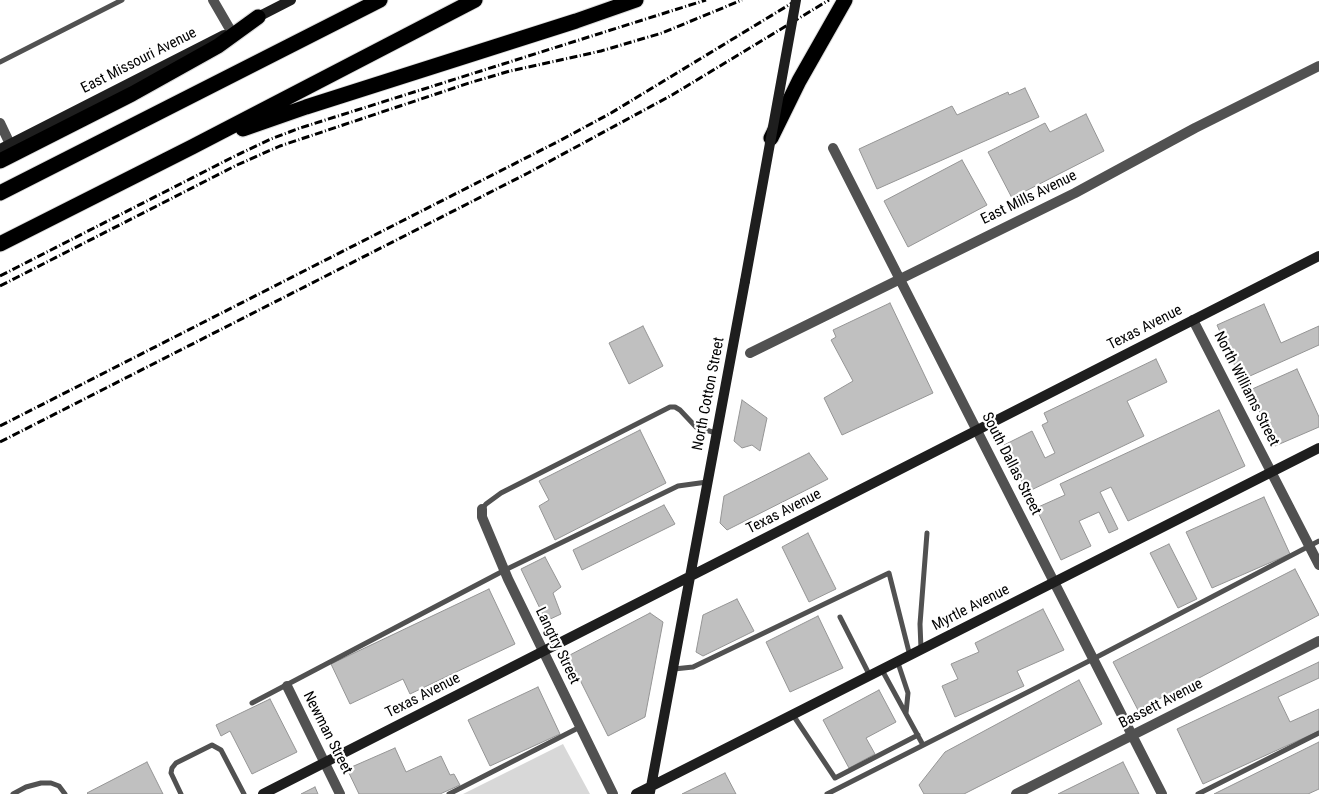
<!DOCTYPE html>
<html>
<head>
<meta charset="utf-8">
<style>
	body { margin:0 }
	canvas { display:block; background:#fff }
</style>
</head>
<body>
<canvas width="1319" height="794"></canvas>
<script>
const ctx = document.querySelector('canvas').getContext('2d');
ctx.lineJoin = 'round';
function fill(path, color) { ctx.fillStyle = color; ctx.fill(path, 'evenodd'); }
const poly = rows => new Path2D(rows.map(r => 'M' + r).join(''));
function stroke(path, color, width, dash) { ctx.strokeStyle = color; ctx.lineWidth = width; ctx.lineCap = dash ? 'butt' : 'round'; ctx.setLineDash(dash || []); ctx.stroke(path); }
function label(font, color, halo, rows, align = 'center') {
  ctx.font = font + ' "Roboto Condensed",sans-serif'; ctx.lineWidth = 4.5; ctx.setLineDash([]); ctx.textBaseline = 'middle'; ctx.strokeStyle = halo; ctx.fillStyle = color; for (const [text, x, y, turn = 0] of rows) {
    ctx.save(); ctx.translate(x, y); ctx.rotate((+turn || 0) * Math.PI / 180); ctx.textAlign = isNaN(turn) ? turn : align; if (halo) ctx.strokeText(text, 0, 0); ctx.fillText(text, 0, 0); ctx.restore();
  }
}
fill(poly([
	[563,744,590,794,463,794]
]), '#d8d8d8');
const building = poly([
	[1025,88,1039,117,877,189,859,149,952,106,957,115,1008,92,1009,95,1025,88],
	[1086,114,1104,151,1012,198,988,152,1045,123,1050,132,1086,114],
	[962,160,987,205,908,247,884,201,962,160],
	[890,303,933,393,842,435,824,398,853,381,831,340,836,337,833,330,890,303],
	[1264,304,1281,343,1319,326,1319,345,1241,380,1217,325,1264,304],
	[643,326,663,366,629,384,609,343,643,326],
	[1156,359,1167,382,1127,401,1144,436,1027,492,1004,445,1032,431,1045,458,1055,453,1042,425,1048,422,1044,413,1156,359],
	[1297,369,1319,417,1319,427,1275,446,1250,390,1297,369],
	[742,400,767,418,760,451,752,445,742,448,734,441,742,400],
	[1219,410,1245,466,1128,521,1111,487,1100,492,1118,529,1109,533,1099,512,1079,521,1091,546,1061,560,1036,508,1065,495,1060,484,1219,410],
	[640,430,666,483,555,540,539,506,549,500,539,481,640,430],
	[809,453,828,479,727,530,720,523,724,496,809,453],
	[1264,497,1290,554,1212,588,1186,532,1264,497],
	[664,505,675,524,582,570,573,550,664,505],
	[808,533,836,589,809,602,782,547,808,533],
	[1169,544,1197,599,1178,608,1150,553,1169,544],
	[545,557,561,587,553,593,561,614,546,621,521,569,545,557],
	[1295,569,1319,615,1138,710,1113,662,1295,569],
	[489,589,515,644,410,694,403,679,350,704,331,664,489,589],
	[737,599,754,631,703,656,696,652,703,615,737,599],
	[1043,609,1064,650,1017,671,1024,686,955,717,942,686,958,679,951,664,979,652,975,643,1043,609],
	[650,613,663,622,645,717,608,736,568,656,650,613],
	[818,616,843,668,790,692,766,642,818,616],
	[1319,662,1319,678,1278,697,1290,722,1319,709,1319,731,1203,784,1177,729,1319,662],
	[1079,680,1102,724,964,794,924,794,919,785,945,752,1079,680],
	[538,687,560,734,490,766,468,720,538,687],
	[879,690,896,722,866,738,875,754,849,768,823,720,879,690],
	[270,699,297,752,252,774,230,731,221,736,216,725,270,699],
	[1319,742,1319,789,1308,794,1214,794,1319,742],
	[395,748,406,772,441,756,450,775,454,774,460,785,440,794,359,794,347,769,395,748],
	[147,762,163,794,88,794,87,793,147,762],
	[1123,762,1139,794,1058,794,1123,762],
	[725,773,736,794,682,794,725,773],
	[315,787,318,794,301,794,315,787]
]);
fill(building, '#c0c0c0');
stroke(building, '#959595', 1);
const highway = poly([
	[243,129,306,107,576,21,636,0],
	[771,138,799,81,845,0],
	[0,161,132,94,218,46,258,17],
	[0,193,380,0],
	[0,244,192,147,475,0]
]);
stroke(highway, '#dbdbdb', 17);
stroke(poly([
	[0,62,122,0],
	[482,509,486,504,501,493,670,407,675,407,680,410,696,427,716,433],
	[840,617,870,676],
	[921,649,920,624,927,533],
	[898,663,908,693,906,713],
	[674,669,693,667,889,573,910,656],
	[882,670,923,745],
	[252,703,505,570,678,486,707,482],
	[793,715,835,778,918,735],
	[13,794,26,787,41,783,51,783,59,786,65,794],
	[181,794,171,773,172,768,176,763,212,745,221,750,244,794],
	[449,794,580,727],
	[827,794,1093,659,1319,541],
	[1198,794,1319,733]
]), '#515151', 5);
stroke(poly([
	[213,0,231,31],
	[0,123,10,144],
	[833,148,1162,794],
	[1193,320,1319,565],
	[750,353,1075,193,1195,128,1319,66],
	[482,509,482,517,508,579,613,794],
	[287,686,340,794],
	[1016,794,1319,641]
]), '#515151', 10);
stroke(poly([
	[252,20,291,0],
	[0,149,224,35],
	[650,792,745,281],
	[263,794,1319,256],
	[636,794,1319,448]
]), '#1e1e1e', 10);
stroke(highway, '#000', 15);
stroke(poly([
	[0,276,233,157,271,139,300,128,706,0],
	[0,286,237,165,280,146,469,83,510,71,601,51,662,33,742,0],
	[0,426,561,140,611,113,797,0],
	[0,442,528,173,672,95,829,0]
]), '#000', 3, [8, 2.5, 1, 2.5]);
stroke(poly([
	[745,281,796,0]
]), '#1e1e1e', 10);
label('15px', '#000', '#fff', [
	["East Missouri Avenue",139,61,-27],
	["East Mills Avenue",1029,198,-26],
	["Texas Avenue",1145,328,-27],
	["North Williams Street",1246,389,63],
	["North Cotton Street",709,394,-79],
	["South Dallas Street",1011,464,63],
	["Texas Avenue",784,512,-27],
	["Myrtle Avenue",971,608,-27],
	["Langtry Street",557,646,64],
	["Texas Avenue",423,696,-27],
	["Bassett Avenue",1161,704,-27],
	["Newman Street",327,733,63]
]);
</script>
</body>
</html>
